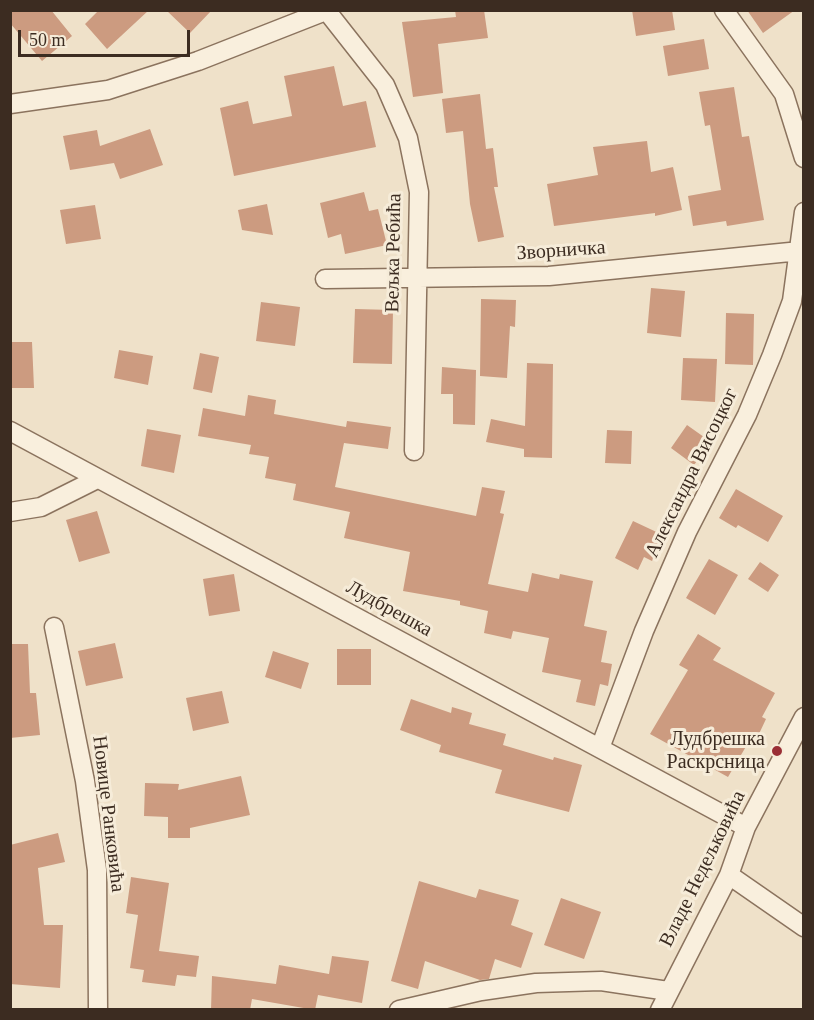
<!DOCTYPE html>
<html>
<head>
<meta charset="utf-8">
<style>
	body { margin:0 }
	#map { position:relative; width:814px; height:1020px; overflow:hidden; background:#efe1c9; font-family:"Times New Roman",serif }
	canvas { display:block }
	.frame { position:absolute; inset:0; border:12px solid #3c2c21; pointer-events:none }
	.scale { position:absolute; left:18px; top:30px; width:172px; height:27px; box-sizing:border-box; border:3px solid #3c2c21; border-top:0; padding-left:8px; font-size:18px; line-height:21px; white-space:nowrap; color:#3c2c21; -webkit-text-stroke:4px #f6ecd9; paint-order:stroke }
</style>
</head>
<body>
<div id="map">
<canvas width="814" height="1020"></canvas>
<div class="frame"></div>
<div class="scale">50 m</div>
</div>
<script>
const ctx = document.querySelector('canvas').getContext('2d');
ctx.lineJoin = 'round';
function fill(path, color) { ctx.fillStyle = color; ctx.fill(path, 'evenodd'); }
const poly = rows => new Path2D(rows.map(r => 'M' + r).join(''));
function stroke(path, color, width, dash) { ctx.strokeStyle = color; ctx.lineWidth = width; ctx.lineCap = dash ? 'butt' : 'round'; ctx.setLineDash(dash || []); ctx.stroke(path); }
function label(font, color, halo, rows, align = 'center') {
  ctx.font = font + ' "Times New Roman",serif'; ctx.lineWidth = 6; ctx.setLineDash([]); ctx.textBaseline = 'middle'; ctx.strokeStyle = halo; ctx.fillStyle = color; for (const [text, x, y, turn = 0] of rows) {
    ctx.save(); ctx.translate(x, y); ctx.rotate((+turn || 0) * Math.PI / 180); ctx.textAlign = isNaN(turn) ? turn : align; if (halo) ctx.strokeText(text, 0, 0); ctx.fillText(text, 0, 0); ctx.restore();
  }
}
fill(poly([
	[10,10,51,10,72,36,42,61,10,23],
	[99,10,149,10,107,49,85,24],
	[166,10,212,10,190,33],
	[455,10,484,10,488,38,438,44,443,93,413,97,402,22,456,17],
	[632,10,672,10,675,30,636,36],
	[747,10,795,10,763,33],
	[704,39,709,69,668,76,663,46],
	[334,66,343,106,366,101,376,147,234,176,220,108,248,101,253,124,292,116,284,76],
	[734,87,742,137,749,136,764,220,727,226,726,221,693,226,688,196,721,190,710,125,705,126,699,92],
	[480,94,486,149,493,148,498,187,494,187,504,237,478,242,470,204,463,131,446,133,442,99],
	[150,129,163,165,120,179,114,163,70,170,63,136,97,130,100,146],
	[647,141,651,172,673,167,682,210,655,216,655,213,554,226,547,184,598,175,593,147],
	[364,192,369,211,378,209,387,245,345,254,341,234,328,238,320,203],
	[267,204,273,235,242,230,238,210],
	[95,205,101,239,66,244,60,210],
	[651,288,685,291,681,337,647,333],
	[481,299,516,300,515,327,510,326,507,378,480,376],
	[261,302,300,307,295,346,256,341],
	[355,309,393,310,392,364,353,363],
	[726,313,754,314,753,365,725,364],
	[10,342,32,342,34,388,10,388],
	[119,350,153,356,148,385,114,378],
	[200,353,219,357,212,393,193,389],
	[683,358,717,359,715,402,681,400],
	[527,363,553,364,552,458,524,457,524,449,486,442,491,419,525,426],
	[442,367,476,370,475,425,453,424,453,394,441,394],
	[248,395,276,400,274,414,346,427,347,421,391,427,388,449,344,443,335,487,476,516,482,487,505,491,500,513,504,514,488,584,528,592,532,573,559,579,560,574,593,581,584,626,607,631,601,662,612,664,608,686,600,684,595,706,576,702,581,680,542,672,549,638,513,631,511,639,484,633,488,611,460,605,460,601,403,591,410,552,344,538,350,512,293,500,296,484,265,478,269,457,249,454,251,445,198,436,203,408,245,416],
	[687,425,711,442,694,465,671,448],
	[147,429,181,435,174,473,141,466],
	[607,430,632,431,631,464,605,463],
	[736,489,783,516,768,542,738,525,736,528,719,518],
	[97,511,110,553,79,562,66,520],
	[633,521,665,536,652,561,644,557,638,570,615,558],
	[709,559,738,575,715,615,686,598],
	[760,562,779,575,768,592,748,579],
	[234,574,240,611,209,616,203,579],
	[698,634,721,648,713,660,775,693,762,717,766,719,758,736,754,733,728,777,650,734,688,670,679,665],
	[115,643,123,678,86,686,78,651],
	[10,644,28,644,30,693,36,693,40,735,10,738],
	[337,649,371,649,371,685,337,685],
	[273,651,309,663,301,689,265,677],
	[222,691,229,723,193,731,186,698],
	[411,699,451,713,452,707,472,713,469,724,506,734,503,745,553,760,554,757,582,765,569,812,495,793,502,770,439,752,441,745,400,730],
	[241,776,250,815,190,828,190,838,168,838,168,817,144,816,145,783,179,784,178,790],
	[58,833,65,862,38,868,44,925,63,925,60,988,10,984,10,845],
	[131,877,169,883,159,951,199,956,196,977,177,975,175,986,142,982,144,970,130,968,138,915,126,913],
	[419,881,476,898,479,889,519,900,511,925,533,933,521,968,495,959,489,979,480,980,425,961,418,989,391,981],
	[561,898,601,912,584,959,544,945],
	[332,956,369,961,362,1003,318,995,315,1010,252,999,250,1010,211,1010,212,976,276,984,279,965,329,974]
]), '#cc9b80');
const street = poly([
	[326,10,385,85,408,138,419,192,414,451],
	[724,10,784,94,804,158],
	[10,104,108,90,198,61,328,10],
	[325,279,549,276,800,251],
	[10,431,746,827],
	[10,512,41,507,97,479],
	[54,627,85,781,97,870,98,1010],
	[600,748,644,631,687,532,747,415,772,355,792,301,804,212],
	[729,875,804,927],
	[399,1010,481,991,536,983,601,981,668,991],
	[660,1010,729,875,746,827,804,717]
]);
stroke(street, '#8b735e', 21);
stroke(street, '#f9efdd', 18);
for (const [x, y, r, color] of [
	[777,751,6,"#9a2e35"]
]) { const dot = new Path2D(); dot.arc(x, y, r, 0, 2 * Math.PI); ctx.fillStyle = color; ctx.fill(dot); stroke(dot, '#f6ecd9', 2); }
label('20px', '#3c2c21', '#f6ecd9', [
	["Зворничка",561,251,-4],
	["Вељка Ребића",394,253,-89],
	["Александра Висоцког",692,473,-64],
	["Лудбрешка",389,609,29],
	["Новице Ранковића",108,814,83],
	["Владе Недељковића",703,869,-64]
]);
label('20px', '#3c2c21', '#f6ecd9', [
	["Лудбрешка",765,740],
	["Раскрсница",765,763]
], 'right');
</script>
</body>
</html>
